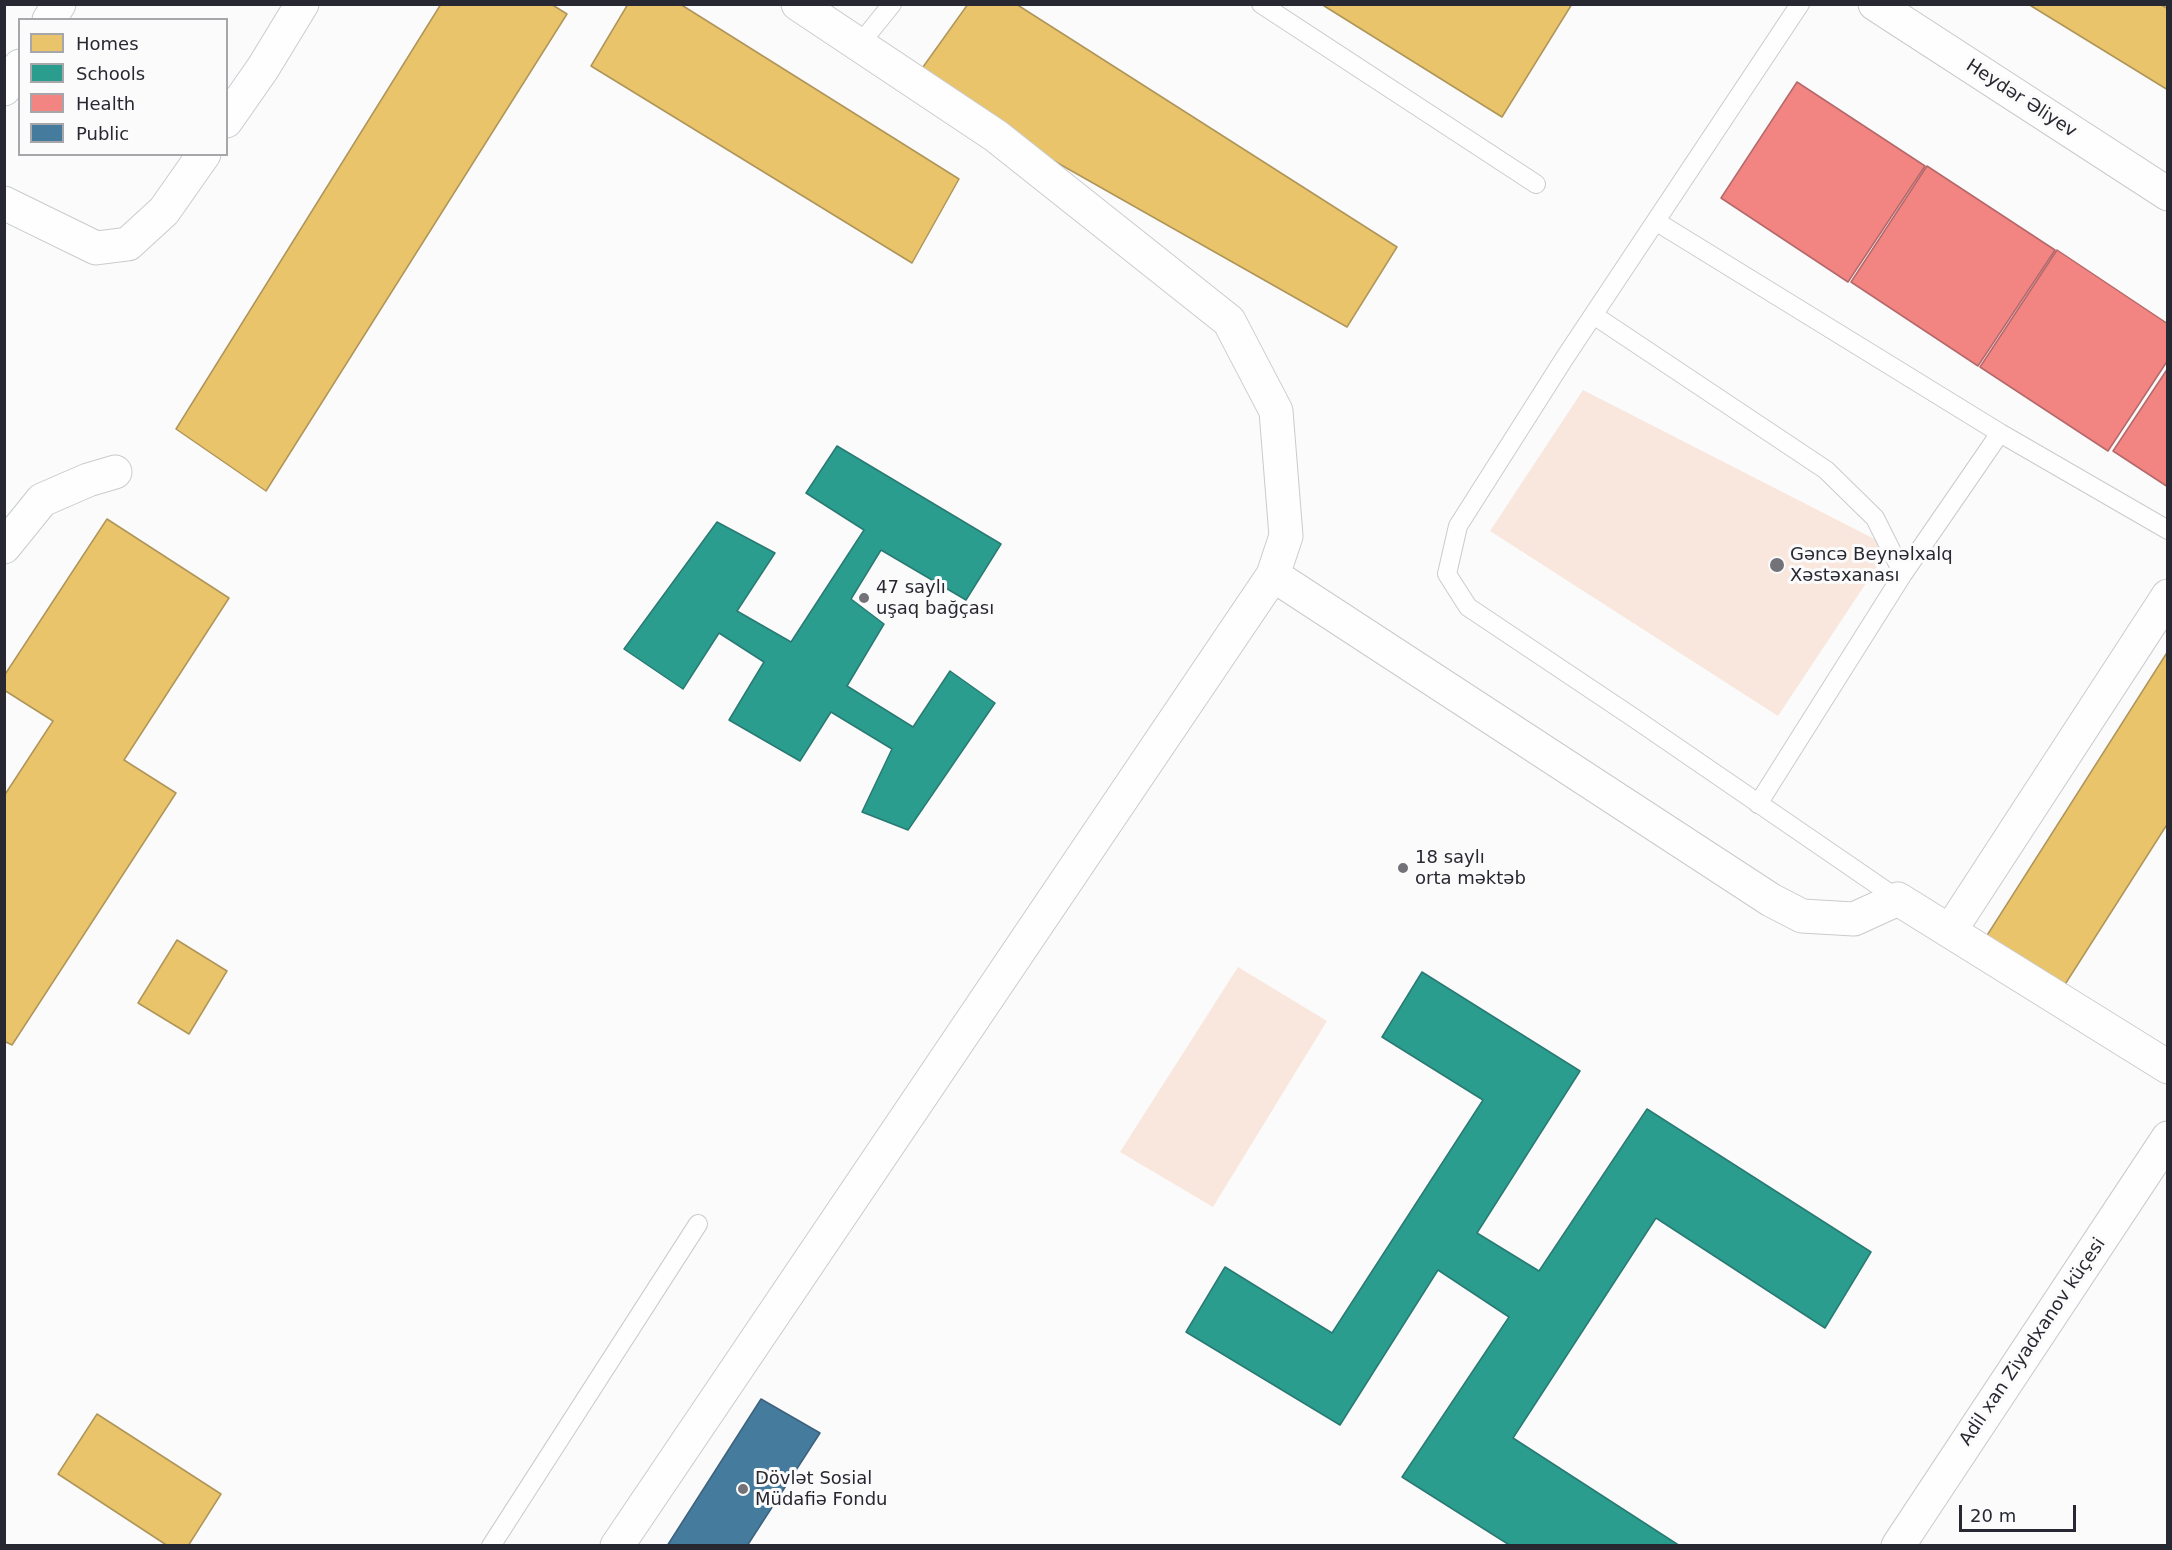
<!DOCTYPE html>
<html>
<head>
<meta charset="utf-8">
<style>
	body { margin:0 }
	#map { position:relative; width:2172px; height:1550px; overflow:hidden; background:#fbfbfb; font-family:"DejaVu Sans",sans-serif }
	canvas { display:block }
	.frame { position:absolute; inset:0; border:6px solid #282832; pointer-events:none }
	.legend { position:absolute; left:18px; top:18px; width:210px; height:138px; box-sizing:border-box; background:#fbfbfb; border:2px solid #a7a7ab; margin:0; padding:8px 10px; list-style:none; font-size:18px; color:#282832 }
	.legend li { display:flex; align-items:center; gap:12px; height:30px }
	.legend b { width:30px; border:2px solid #a7a7ab }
	.scale { position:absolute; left:1959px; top:1505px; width:117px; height:27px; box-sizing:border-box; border:3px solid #282832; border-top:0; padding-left:8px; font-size:18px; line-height:21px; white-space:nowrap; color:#282832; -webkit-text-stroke:4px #fbfbfb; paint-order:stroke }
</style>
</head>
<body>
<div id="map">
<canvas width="2172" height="1550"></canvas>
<div class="frame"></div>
<ul class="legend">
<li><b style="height:16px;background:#e9c46a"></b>Homes</li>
<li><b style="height:16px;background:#2a9d8f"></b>Schools</li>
<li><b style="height:16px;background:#f28482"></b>Health</li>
<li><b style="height:16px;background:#457b9d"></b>Public</li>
</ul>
<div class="scale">20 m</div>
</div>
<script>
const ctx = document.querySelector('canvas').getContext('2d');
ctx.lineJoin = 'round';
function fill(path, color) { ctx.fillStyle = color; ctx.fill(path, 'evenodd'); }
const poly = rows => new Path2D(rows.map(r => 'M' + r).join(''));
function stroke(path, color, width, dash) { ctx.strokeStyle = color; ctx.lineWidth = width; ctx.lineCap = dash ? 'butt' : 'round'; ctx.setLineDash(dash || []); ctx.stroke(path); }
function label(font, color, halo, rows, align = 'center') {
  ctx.font = font + ' "DejaVu Sans",sans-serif'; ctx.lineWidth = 6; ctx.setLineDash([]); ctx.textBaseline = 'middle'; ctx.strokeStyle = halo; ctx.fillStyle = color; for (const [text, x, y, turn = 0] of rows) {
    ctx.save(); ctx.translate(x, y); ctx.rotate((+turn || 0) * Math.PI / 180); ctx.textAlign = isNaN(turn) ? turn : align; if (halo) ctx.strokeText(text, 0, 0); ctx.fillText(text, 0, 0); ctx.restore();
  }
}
fill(poly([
	[1583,390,1890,547,1778,716,1490,531],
	[1238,967,1327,1021,1213,1207,1120,1152]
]), '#f9e7dd');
const homes = poly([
	[441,4,551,4,567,14,266,491,176,429,441,4],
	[628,4,680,4,959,179,912,263,591,66,628,4],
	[968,4,1016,4,1397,247,1347,327,913,81,968,4],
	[1321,4,1572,4,1502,117,1321,4],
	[2028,4,2160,4,2168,9,2168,90,2028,4],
	[107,519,229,598,124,760,176,793,12,1045,4,1041,4,796,53,721,4,690,4,676,107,519],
	[2168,651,2168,823,2064,986,1986,937,2168,651],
	[177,940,227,971,189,1034,138,1003,177,940],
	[97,1414,221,1494,188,1546,168,1546,58,1474,97,1414]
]);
fill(homes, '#e9c46a');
stroke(homes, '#af9559', 1.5);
const schools = poly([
	[837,446,1001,544,966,600,881,550,851,599,884,624,847,686,913,727,950,671,995,703,908,830,862,812,892,749,831,712,800,761,729,720,764,662,719,633,683,689,624,649,717,522,775,553,737,611,791,642,864,530,806,493,837,446],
	[1422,972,1580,1071,1477,1233,1539,1271,1647,1109,1871,1252,1825,1328,1656,1218,1513,1438,1680,1546,1511,1546,1402,1477,1509,1317,1438,1270,1340,1425,1186,1332,1225,1267,1332,1333,1483,1100,1382,1037,1422,972]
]);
fill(schools, '#2a9d8f');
stroke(schools, '#297a73', 1.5);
const health = poly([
	[1797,82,1925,166,1848,282,1721,198,1797,82],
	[1927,166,2055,250,1978,366,1851,282,1927,166],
	[2057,250,2168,324,2168,360,2108,451,1980,367,2057,250],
	[2168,368,2168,487,2113,451,2168,368]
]);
fill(health, '#f28482');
stroke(health, '#b5686a', 1.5);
const public = poly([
	[761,1399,820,1433,747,1546,667,1546,761,1399]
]);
fill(public, '#457b9d');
stroke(public, '#3c627d', 1.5);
const service = poly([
	[1261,4,1536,184],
	[1800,4,1564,359,1458,526,1447,574,1468,607,1634,718,1898,899],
	[859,45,892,4],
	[1657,222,2000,433,2168,530],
	[1595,316,1826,470,1875,518,1903,574,1758,804],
	[1903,574,2000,433],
	[491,1546,698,1224]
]);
const minor = poly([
	[226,121,263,68,302,4],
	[4,203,96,248,128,244,164,211,204,154],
	[4,547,42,500,88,480,115,472],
	[1273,575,1771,900,1802,916,1854,919,1898,899,2168,1067],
	[1950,931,2168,596],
	[617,1546,1273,575,1286,536,1276,411,1229,321,996,136,798,4]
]);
const tertiary = poly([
	[1898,1546,2168,1138]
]);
const primary = poly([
	[1875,4,2168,194],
	[49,20,59,4],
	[4,89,20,66]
]);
stroke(service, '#cacbcf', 20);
stroke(minor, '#cacbcf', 35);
stroke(tertiary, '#cacbcf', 35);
stroke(primary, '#cacbcf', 35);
stroke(service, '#fefefe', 18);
stroke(minor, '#fefefe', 33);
stroke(tertiary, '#fefefe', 33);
stroke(primary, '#fefefe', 33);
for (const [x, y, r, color] of [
	[1777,565,8,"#727278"],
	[864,598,6,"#727278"],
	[1403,868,6,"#727278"],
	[743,1489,6,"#727278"]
]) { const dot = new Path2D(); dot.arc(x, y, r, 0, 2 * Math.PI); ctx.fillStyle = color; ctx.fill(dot); stroke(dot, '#fbfbfb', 2); }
label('18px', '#282832', '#fbfbfb', [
	["Heydər Əliyev",2021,99,33],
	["Adil xan Ziyadxanov küçesi",2033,1342,-56]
]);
label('18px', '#282832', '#fbfbfb', [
	["Gəncə Beynəlxalq",1790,555],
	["Xəstəxanası",1790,576],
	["47 saylı",876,588],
	["uşaq bağçası",876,609],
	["18 saylı",1415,858],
	["orta məktəb",1415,879],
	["Dövlət Sosial",755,1479],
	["Müdafiə Fondu",755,1500]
], 'left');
</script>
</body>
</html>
